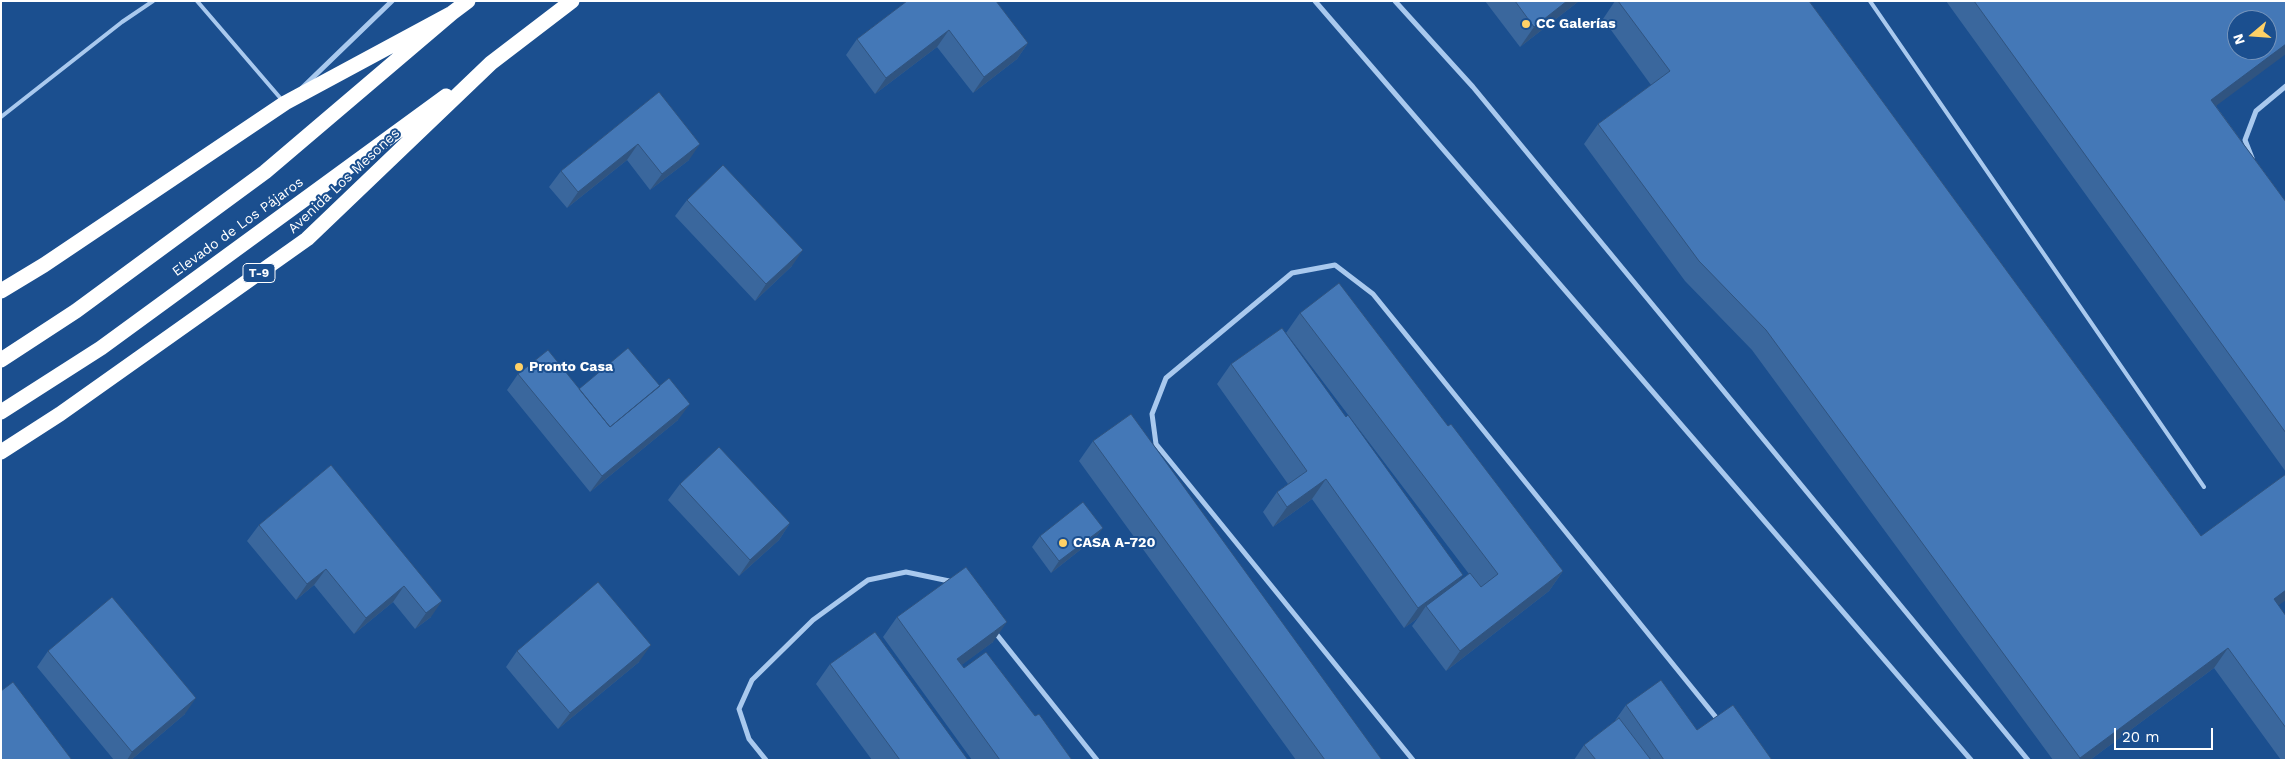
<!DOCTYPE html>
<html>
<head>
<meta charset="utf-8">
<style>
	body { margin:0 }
	#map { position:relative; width:2287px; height:761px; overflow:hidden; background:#1b4f8f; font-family:"Work Sans",sans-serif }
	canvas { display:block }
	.frame { position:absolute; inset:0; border:2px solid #fff; pointer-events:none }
	.north { position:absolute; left:2227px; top:10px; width:50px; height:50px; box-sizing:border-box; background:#1b4f8f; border:1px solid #7695bc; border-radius:50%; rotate:252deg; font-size:14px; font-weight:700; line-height:20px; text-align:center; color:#fff }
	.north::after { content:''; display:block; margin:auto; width:18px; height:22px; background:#ffd166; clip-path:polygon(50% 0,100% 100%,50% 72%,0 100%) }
	.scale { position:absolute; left:2114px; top:728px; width:99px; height:22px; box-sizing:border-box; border:2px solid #fff; border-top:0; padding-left:6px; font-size:15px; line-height:18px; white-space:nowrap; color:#fff; -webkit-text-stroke:4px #1b4f8f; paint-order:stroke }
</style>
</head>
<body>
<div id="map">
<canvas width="2287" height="761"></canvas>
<div class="frame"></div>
<div class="north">N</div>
<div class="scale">20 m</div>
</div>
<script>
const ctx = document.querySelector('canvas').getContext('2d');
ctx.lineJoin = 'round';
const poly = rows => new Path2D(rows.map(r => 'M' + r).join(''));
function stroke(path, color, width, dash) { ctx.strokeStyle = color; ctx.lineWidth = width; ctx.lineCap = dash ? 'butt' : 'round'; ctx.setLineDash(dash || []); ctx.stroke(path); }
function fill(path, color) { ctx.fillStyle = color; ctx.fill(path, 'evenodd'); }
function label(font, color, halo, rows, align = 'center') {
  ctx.font = font + ' "Work Sans",sans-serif'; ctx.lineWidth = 4; ctx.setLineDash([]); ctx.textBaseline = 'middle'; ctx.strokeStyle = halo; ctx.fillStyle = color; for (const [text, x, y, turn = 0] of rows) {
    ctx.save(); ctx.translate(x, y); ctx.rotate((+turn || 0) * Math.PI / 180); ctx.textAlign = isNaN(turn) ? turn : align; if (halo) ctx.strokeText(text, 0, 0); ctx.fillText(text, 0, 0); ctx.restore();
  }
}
stroke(poly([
	[197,1,282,100],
	[1870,1,2204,487],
	[1,117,122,22,153,1]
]), '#a9c9ee', 4);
stroke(poly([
	[1315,1,1971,760],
	[1395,1,1473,87,2028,760],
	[302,88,392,1],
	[2252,158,2245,140,2256,111,2286,86],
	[994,631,1097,760],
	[766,760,749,739,739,709,752,680,813,620,868,580,906,572,954,582],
	[1413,760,1156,444,1152,414,1166,378,1292,273,1335,265,1373,294,1719,721]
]), '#a9c9ee', 5);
stroke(poly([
	[1,291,44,265,285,103,452,13,468,1],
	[1,360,76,311,265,172,452,13],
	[1,412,101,348,446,96],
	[1,452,60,414,307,239,491,63,572,1]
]), '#fff', 15);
fill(poly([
	[907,1,1028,43,1017,59,973,93,937,47,875,94,846,55,857,39],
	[1485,1,1579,1,1520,47],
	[1615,1,1809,1,2201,536,2278,605,2286,616,2286,760,2281,760,2214,668,2090,760,2053,760,1752,350,1685,281,1584,144,1598,124,1651,85,1603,19],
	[1946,1,2286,1,2216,106,2286,202,2286,472],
	[659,92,689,160,650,190,627,160,567,208,549,187,561,171],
	[687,200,792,266,755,301,675,216],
	[1300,313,1448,426,1563,571,1549,591,1446,671,1412,626,1418,618,1404,628,1312,499,1273,527,1263,512,1277,492,1288,484,1217,384,1231,364,1458,582,1469,574,1286,333],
	[518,374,579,389,678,420,590,492,507,390],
	[1093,441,1382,760,1296,760,1079,461],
	[331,465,431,617,415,629,393,602,354,634,314,585,296,600,247,541,259,525],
	[680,484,790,523,779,540,739,576,668,500],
	[1103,528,1094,539,1051,573,1032,547,1040,536],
	[897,617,993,642,961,665,964,668,1035,716,1072,760,972,760,883,637],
	[48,651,185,714,131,760,114,760,37,667],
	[517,651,639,662,558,729,506,667],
	[830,664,968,760,872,760,816,684],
	[1626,705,1697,730,1772,760,1574,760,1584,745,1614,722]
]), '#3a679d');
fill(poly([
	[1567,1,1579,1,1520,47,1534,27],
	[949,30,937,47,875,94,886,78],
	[1028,43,1017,59,973,93,984,77],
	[2286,44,2286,54,2197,120,2211,100],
	[638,144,627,160,567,208,578,192],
	[700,144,689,160,650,190,662,174],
	[803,250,792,266,755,301,766,284],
	[690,404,678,420,590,492,602,476],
	[1326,479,1312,499,1273,527,1287,507],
	[790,523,779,540,739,576,750,560],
	[1103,528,1094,539,1051,573,1059,561],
	[326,569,314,585,296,600,307,584],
	[1563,571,1549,591,1446,671,1460,651],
	[1463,575,1449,595,1426,606,1418,618,1404,628,1418,608],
	[404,586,393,602,354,634,366,618],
	[2286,590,2286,600,2260,619,2274,599],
	[442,601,431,617,415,629,426,613],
	[1007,622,993,642,943,679,957,659],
	[651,645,639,662,558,729,570,713],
	[2228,648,2214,668,2090,760,2078,760,2080,758],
	[196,698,185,714,131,760,127,760,132,752]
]), '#305480');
const building = poly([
	[907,1,996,1,1028,43,984,77,949,30,886,78,857,39,907,1],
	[1515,1,1567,1,1534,27,1515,1],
	[1618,1,1809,1,2201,536,2286,474,2286,590,2274,599,2286,616,2286,728,2228,648,2080,758,1766,330,1699,261,1598,124,1670,71,1618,1],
	[1974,1,2286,1,2286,44,2211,100,2286,202,2286,433,1974,1],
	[2237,20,2267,20,2267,50,2237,50,2237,20],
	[659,92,700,144,662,174,638,144,578,192,561,171,659,92],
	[723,165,803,250,766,284,687,200,723,165],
	[1339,283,1448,426,1451,424,1563,571,1460,651,1426,606,1470,573,1481,587,1498,574,1300,313,1339,283],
	[1282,328,1346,417,1348,415,1463,575,1418,608,1326,479,1287,507,1277,492,1307,471,1231,364,1282,328],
	[628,348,660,386,610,427,579,389,628,348],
	[548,350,610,427,669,378,690,404,602,476,518,374,548,350],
	[1131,414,1382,760,1325,760,1093,441,1131,414],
	[719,447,790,523,750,560,680,484,719,447],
	[331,465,442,601,426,613,404,586,366,618,326,569,307,584,259,525,331,465],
	[1083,502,1103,528,1059,561,1040,536,1083,502],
	[966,567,1007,622,957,659,964,668,986,652,1035,716,1039,714,1072,760,1000,760,897,617,966,567],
	[598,582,651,645,570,713,517,651,598,582],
	[112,597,196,698,132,752,48,651,112,597],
	[875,632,968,760,900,760,830,664,875,632],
	[1661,680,1697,730,1733,705,1772,760,1664,760,1626,705,1661,680],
	[13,682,72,760,1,760,1,691,13,682],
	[1619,718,1651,760,1596,760,1584,745,1619,718]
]);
fill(building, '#4478b7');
stroke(building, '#305480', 1);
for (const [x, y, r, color] of [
	[1526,24,5,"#ffd166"],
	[519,367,5,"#ffd166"],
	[1063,543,5,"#ffd166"]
]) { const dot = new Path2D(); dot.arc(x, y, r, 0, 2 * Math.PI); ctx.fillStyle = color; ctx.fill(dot); stroke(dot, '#1b4f8f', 2); }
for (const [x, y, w] of [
	[259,273,32]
]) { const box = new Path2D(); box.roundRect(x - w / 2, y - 9.5, w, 19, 4); ctx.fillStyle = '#1b4f8f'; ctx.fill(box); stroke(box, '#fff', 1); }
label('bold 12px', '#fff', null, [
	["T-9",259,273]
]);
label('bold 14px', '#fff', '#1b4f8f', [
	["CC Galerías",1536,24],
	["Pronto Casa",529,367],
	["CASA A-720",1073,543]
], 'left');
label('14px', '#fff', '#1b4f8f', [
	["Avenida Los Mesones",344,181,-43],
	["Elevado de Los Pájaros",238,227,-36]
]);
</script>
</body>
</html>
